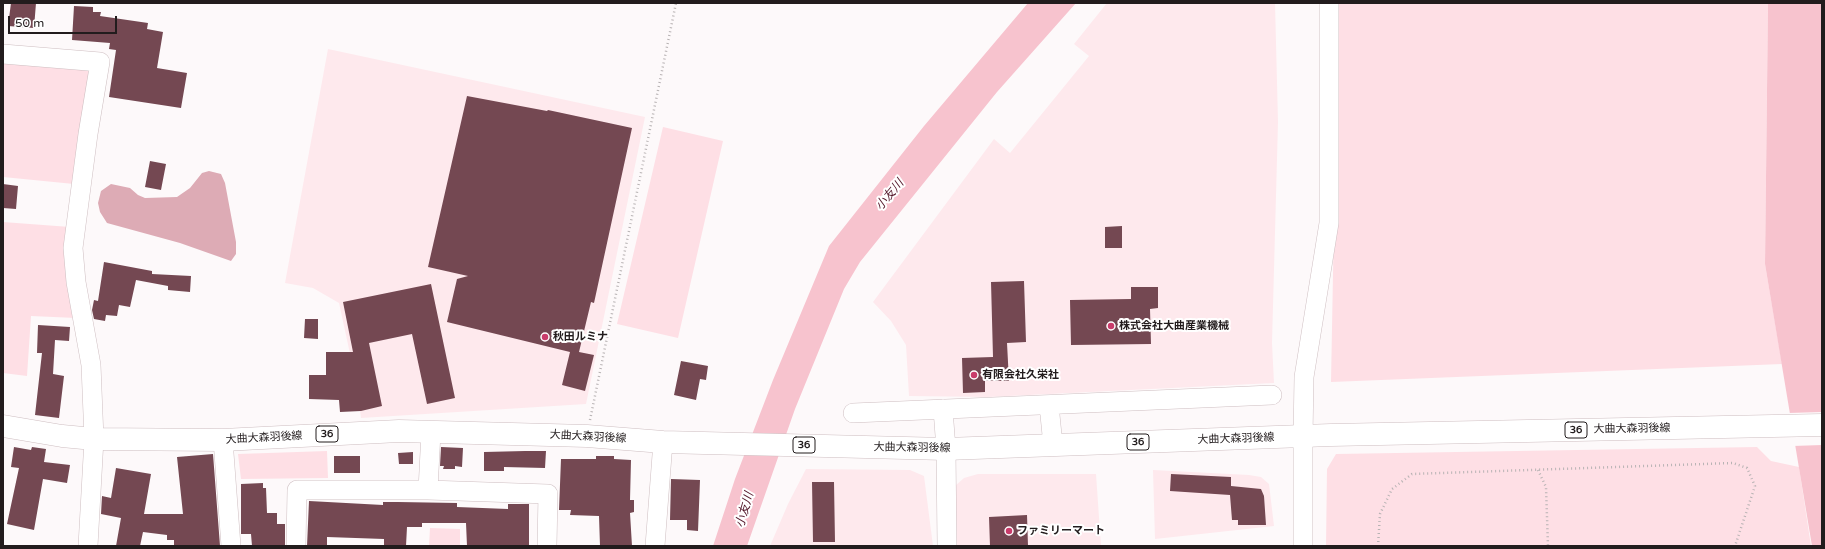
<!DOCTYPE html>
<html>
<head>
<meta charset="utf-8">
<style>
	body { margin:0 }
	#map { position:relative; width:1825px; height:549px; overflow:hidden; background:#fdf9fa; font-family:"Varela Round",sans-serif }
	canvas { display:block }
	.frame { position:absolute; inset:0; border:4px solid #221c1d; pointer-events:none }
	.scale { position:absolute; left:8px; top:16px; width:109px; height:18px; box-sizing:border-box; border:2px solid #221c1d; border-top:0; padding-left:5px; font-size:12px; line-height:14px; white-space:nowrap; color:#221c1d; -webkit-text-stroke:3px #fff; paint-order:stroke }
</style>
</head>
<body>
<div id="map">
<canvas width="1825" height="549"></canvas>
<div class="frame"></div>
<div class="scale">50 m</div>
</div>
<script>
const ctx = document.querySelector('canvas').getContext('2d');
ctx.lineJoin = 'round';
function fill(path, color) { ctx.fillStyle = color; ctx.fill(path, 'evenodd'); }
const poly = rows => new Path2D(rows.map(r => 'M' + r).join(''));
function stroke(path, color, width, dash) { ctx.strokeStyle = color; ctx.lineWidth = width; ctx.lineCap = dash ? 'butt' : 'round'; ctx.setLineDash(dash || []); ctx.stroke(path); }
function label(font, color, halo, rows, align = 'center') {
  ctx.font = font + ' "Varela Round","Noto Sans JP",sans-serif'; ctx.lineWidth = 4; ctx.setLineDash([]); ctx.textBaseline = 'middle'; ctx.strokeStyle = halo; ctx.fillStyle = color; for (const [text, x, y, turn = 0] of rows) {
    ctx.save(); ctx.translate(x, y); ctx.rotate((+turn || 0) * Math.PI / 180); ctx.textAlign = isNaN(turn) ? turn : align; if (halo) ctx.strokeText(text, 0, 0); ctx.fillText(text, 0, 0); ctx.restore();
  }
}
fill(poly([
	[1107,3,1275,3,1278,122,1272,343,1274,383,988,397,909,396,906,345,891,321,873,302,994,139,1010,153,1089,56,1074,44],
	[328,49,645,117,586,404,361,418,356,376,349,349,339,303,313,288,285,283],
	[806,469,910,470,924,476,933,546,770,546,788,504],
	[1153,470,1249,475,1261,477,1269,484,1274,526,1155,539],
	[978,474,1096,474,1101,546,955,546,955,486,964,478]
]), '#fee9ed');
fill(poly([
	[1338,3,1768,3,1765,264,1782,364,1331,382],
	[3,63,91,70,74,184,3,177],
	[663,127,723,141,678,338,617,324],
	[3,222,70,227,76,318,31,316,27,376,3,373],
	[1757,447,1771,461,1799,467,1811,546,1326,546,1327,469,1336,454],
	[327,451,328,478,241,479,238,454],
	[430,528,460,529,460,546,429,546]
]), '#fedfe5');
fill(poly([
	[209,171,221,174,225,183,236,242,236,254,231,261,180,243,107,223,100,212,98,203,101,191,111,184,130,188,138,195,145,198,177,197,190,188,202,173]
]), '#ddabb5');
fill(poly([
	[1028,3,1076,3,997,92,860,262,844,289,795,409,747,546,713,546,735,479,773,380,829,246,924,126],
	[1768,3,1822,3,1822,546,1812,546,1765,264]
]), '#f7c3ce');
fill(poly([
	[1822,412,1822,445,1793,446,1788,413]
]), '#fdf9fa');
fill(poly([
	[11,3,36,3,34,28,8,26],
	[74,6,93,7,93,12,101,12,100,16,148,23,147,29,163,32,157,68,187,73,181,108,109,97,116,50,109,49,110,43,72,40],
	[467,96,547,111,548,110,632,128,594,303,591,302,579,352,594,355,585,391,562,385,570,352,447,322,457,279,468,276,428,267],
	[150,161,166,164,161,190,145,187],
	[3,184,18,186,16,209,3,208],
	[1122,226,1122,248,1105,248,1105,227],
	[104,262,152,271,152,274,191,276,190,292,168,290,168,286,136,280,130,307,119,305,117,316,106,315,105,321,94,319,92,310,94,300,98,301],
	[1024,281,1026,342,1007,343,1009,381,985,381,985,392,963,393,962,358,993,357,991,282],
	[431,284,455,398,427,404,412,334,369,343,382,406,361,411,340,412,339,400,309,399,309,375,326,375,326,352,353,352,343,302],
	[1131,287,1158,287,1158,308,1150,309,1151,344,1071,345,1070,300,1131,299],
	[305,319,318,319,318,339,304,338],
	[38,325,70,327,69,341,55,340,53,374,64,376,59,418,35,415,42,353,37,353],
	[681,361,708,366,706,380,700,379,696,400,674,395],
	[14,447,31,450,32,447,46,449,44,462,70,465,67,483,43,479,34,530,7,524,19,468,11,467],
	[441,447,463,448,462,467,455,466,455,469,443,469,444,466,440,466],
	[525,451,546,451,545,468,504,467,504,471,484,471,484,452],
	[413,452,413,464,399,464,398,453],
	[213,454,220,546,174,546,174,540,167,540,167,535,143,532,140,546,116,546,121,518,101,514,102,496,111,498,116,468,151,474,144,514,183,514,177,457],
	[334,456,360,456,360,473,334,473],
	[596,456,614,456,614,459,631,460,630,500,634,500,634,512,630,513,632,546,600,546,599,516,570,515,571,510,559,510,561,459,596,459],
	[1171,474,1231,477,1231,486,1261,489,1264,496,1266,525,1238,525,1238,520,1232,520,1230,495,1170,491],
	[671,479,700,480,698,531,687,530,687,520,670,520],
	[812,482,834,482,835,542,813,542],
	[263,483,263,488,266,488,267,513,277,513,277,524,285,524,285,546,252,546,251,534,241,534,241,484],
	[309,501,383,505,383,502,398,502,457,503,457,507,508,509,508,504,529,504,529,546,467,546,466,523,422,523,422,527,407,527,406,546,384,546,384,539,327,537,327,546,307,546],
	[1027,515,1028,546,990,546,989,517]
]), '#744852');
const minor = poly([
	[3,54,100,62,88,134,73,248,76,282,91,365,94,439,88,546],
	[1049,405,1053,445],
	[943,409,946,449,947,546],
	[853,413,1272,395],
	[223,440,231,546],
	[428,490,431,432],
	[296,546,297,490,428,490,548,494,547,546],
	[655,546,663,442],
	[1303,546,1303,437,1304,377,1329,223,1329,3]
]);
const major = poly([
	[3,426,62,436,94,439,223,440,399,431,587,436,663,442,946,449,1331,435,1822,425]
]);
stroke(minor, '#cebec1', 20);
stroke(major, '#cebec1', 23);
stroke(poly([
	[590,420,676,3],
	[1538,470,1546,487,1548,546],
	[1378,546,1380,514,1392,489,1412,474,1733,463,1747,468,1755,486,1735,546]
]), '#b8b3b4', 2.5, [1, 3]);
stroke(minor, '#fff', 19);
stroke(major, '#fff', 22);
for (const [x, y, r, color] of [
	[1111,326,4,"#c93c6b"],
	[545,337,4,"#c93c6b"],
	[974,375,4,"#c93c6b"],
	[1009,531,4,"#c93c6b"]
]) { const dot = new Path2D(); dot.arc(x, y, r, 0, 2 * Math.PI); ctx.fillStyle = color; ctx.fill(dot); stroke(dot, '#fff', 1.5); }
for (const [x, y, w] of [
	[1576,430,22],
	[327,434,22],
	[1138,442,22],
	[804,445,22]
]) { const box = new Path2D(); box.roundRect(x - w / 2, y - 8, w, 16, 3); ctx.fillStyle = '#fff'; ctx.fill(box); stroke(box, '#221c1d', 1); }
label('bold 10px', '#221c1d', null, [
	["36",1576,430],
	["36",327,434],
	["36",1138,442],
	["36",804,445]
]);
label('bold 11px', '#221c1d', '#fff', [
	["株式会社大曲産業機械",1119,326],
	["秋田ルミナ",553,337],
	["有限会社久栄社",982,375],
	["ファミリーマート",1017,531]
], 'left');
label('11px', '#221c1d', '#fff', [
	["大曲大森羽後線",1632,429,-1],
	["大曲大森羽後線",588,437,3],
	["大曲大森羽後線",264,438,-3],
	["大曲大森羽後線",1236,439,-2],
	["大曲大森羽後線",912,448,1]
]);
label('italic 12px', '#521629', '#fff', [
	["小友川",890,195,-50],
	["小友川",745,510,-74]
]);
</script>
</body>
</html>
